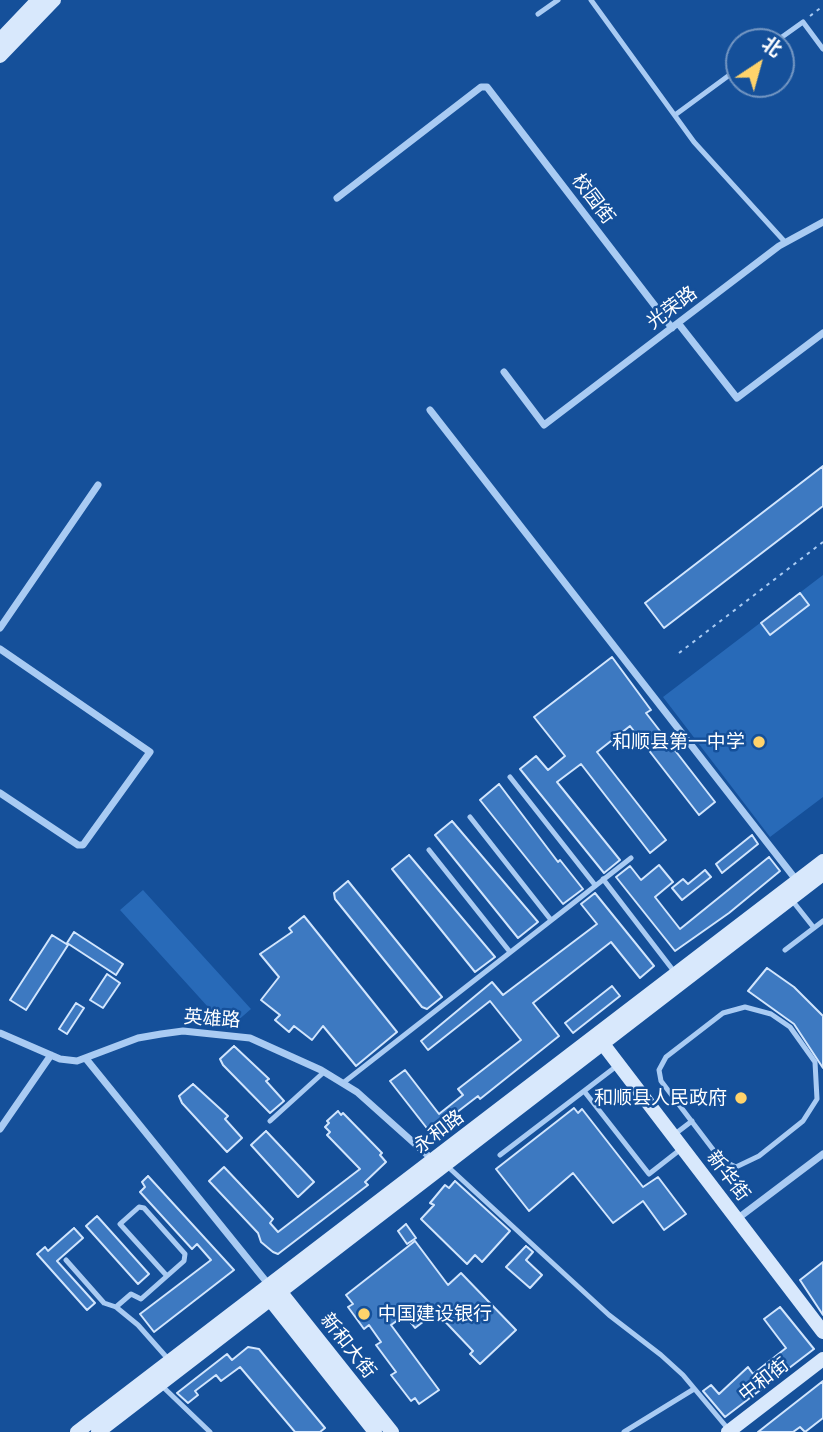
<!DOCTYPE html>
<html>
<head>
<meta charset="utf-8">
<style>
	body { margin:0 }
	#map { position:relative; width:823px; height:1432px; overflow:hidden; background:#15509a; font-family:"Alegreya Sans","Noto Sans SC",sans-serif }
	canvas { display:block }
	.north { position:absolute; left:725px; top:28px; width:70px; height:70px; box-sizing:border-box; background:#15509a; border:2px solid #7396c2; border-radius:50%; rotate:36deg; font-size:19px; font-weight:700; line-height:28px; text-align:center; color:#fff }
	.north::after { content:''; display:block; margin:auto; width:24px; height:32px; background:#ffd36b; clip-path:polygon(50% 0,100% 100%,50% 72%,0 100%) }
</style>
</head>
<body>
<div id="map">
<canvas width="823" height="1432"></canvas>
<div class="north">北</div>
</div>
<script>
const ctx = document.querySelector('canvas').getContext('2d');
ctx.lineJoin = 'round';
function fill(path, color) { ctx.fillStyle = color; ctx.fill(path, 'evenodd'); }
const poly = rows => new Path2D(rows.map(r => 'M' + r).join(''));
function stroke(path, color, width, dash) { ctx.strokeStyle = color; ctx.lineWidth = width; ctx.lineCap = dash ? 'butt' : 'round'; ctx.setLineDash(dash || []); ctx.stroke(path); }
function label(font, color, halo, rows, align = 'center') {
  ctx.font = font + ' "Alegreya Sans","Noto Sans SC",sans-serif'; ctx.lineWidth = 5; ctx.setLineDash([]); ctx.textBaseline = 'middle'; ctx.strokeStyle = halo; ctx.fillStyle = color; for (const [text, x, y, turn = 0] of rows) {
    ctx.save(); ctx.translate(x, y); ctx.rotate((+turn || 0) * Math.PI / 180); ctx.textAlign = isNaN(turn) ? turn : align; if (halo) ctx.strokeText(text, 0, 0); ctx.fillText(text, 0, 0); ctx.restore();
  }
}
fill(poly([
	[823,575,823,797,770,837,663,697],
	[143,890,251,1009,228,1029,120,910]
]), '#286ab8');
const building = poly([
	[823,466,823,506,664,628,645,603,823,466],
	[800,593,809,605,770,635,761,623,800,593],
	[612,657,651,710,646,713,715,802,699,815,630,726,597,752,666,840,650,853,581,764,557,782,620,860,604,873,520,769,536,756,548,770,565,756,534,717,612,657],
	[499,784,558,862,560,860,583,889,563,904,480,800,499,784],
	[452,821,538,922,518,938,435,835,452,821],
	[752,835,758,844,722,873,716,864,752,835],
	[409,855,495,957,475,972,392,869,409,855],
	[769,857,780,871,729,913,675,951,616,877,630,866,641,880,659,865,673,882,655,897,680,929,769,857],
	[705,870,711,877,682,900,672,888,683,879,688,884,705,870],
	[348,881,442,997,427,1009,422,1007,335,899,334,893,348,881],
	[595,893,654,966,640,978,611,942,533,1003,559,1036,480,1099,478,1096,452,1116,454,1119,433,1136,390,1081,405,1070,439,1114,463,1095,458,1089,521,1040,490,1001,428,1050,421,1041,492,982,503,995,597,924,581,904,595,893],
	[304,916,397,1032,356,1066,323,1026,312,1040,294,1026,289,1032,275,1020,280,1015,261,1000,279,977,260,954,292,932,289,928,304,916],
	[74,932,123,964,116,975,67,943,74,932],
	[52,935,68,945,26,1010,10,1000,52,935],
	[767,968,794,987,823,1016,823,1068,794,1024,748,991,767,968],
	[107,974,120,983,103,1008,90,1000,107,974],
	[612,986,620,996,573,1033,565,1023,612,986],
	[76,1003,84,1008,67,1034,59,1029,76,1003],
	[234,1046,269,1079,266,1081,284,1101,270,1113,223,1065,220,1059,234,1046],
	[193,1084,228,1116,225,1119,242,1138,227,1152,182,1103,179,1096,193,1084],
	[574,1108,578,1113,582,1109,643,1187,658,1177,686,1214,664,1230,643,1201,613,1223,573,1173,529,1211,496,1169,574,1108],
	[338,1111,341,1115,343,1113,382,1153,380,1155,386,1162,365,1182,368,1185,278,1254,273,1252,261,1242,258,1233,209,1181,224,1167,273,1219,270,1223,278,1232,360,1169,327,1135,330,1132,325,1127,329,1123,327,1121,338,1111],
	[266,1131,314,1182,298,1197,251,1145,266,1131],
	[148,1176,234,1270,154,1332,140,1314,211,1260,197,1244,192,1249,140,1192,145,1187,142,1182,148,1176],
	[455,1181,510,1231,482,1262,475,1255,467,1264,421,1219,434,1205,430,1203,445,1185,449,1188,455,1181],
	[97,1216,149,1274,138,1284,86,1226,97,1216],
	[406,1224,416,1238,407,1244,398,1231,406,1224],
	[74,1228,83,1238,57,1261,95,1303,87,1310,37,1254,45,1247,48,1251,74,1228],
	[415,1241,448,1285,461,1273,516,1330,480,1364,470,1354,473,1351,436,1312,415,1328,405,1315,391,1325,439,1390,419,1404,415,1398,411,1401,391,1375,396,1372,376,1345,381,1342,369,1325,364,1329,348,1307,353,1304,346,1295,415,1241],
	[526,1246,533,1252,526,1260,542,1275,530,1288,506,1267,526,1246],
	[823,1262,823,1315,800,1280,823,1262],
	[780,1307,814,1349,725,1417,703,1391,711,1385,719,1394,748,1367,753,1374,786,1348,764,1319,780,1307],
	[248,1347,259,1349,325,1428,320,1432,295,1432,240,1367,221,1381,216,1375,195,1391,198,1395,188,1403,177,1393,227,1354,232,1360,248,1347],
	[823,1381,823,1418,805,1432,800,1427,793,1432,758,1432,823,1381]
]);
fill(building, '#3d79c1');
stroke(building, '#d1e5fd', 2);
stroke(poly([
	[810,16,823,6],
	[679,653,823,542]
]), '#a9cbf3', 2, [3.5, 5]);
stroke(poly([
	[591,0,694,142,785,242],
	[538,14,558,0],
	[775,42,803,22,823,49],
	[675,115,739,68],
	[510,777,595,885],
	[470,817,551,920],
	[429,850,510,952],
	[603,879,676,974],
	[791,899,814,928],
	[785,950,823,921],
	[745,1007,771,1014,790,1027,815,1062,817,1099,803,1121,759,1156,736,1167,721,1160,661,1081,659,1070,666,1057,723,1013,745,1007],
	[343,1083,631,858],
	[584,1091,618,1065],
	[270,1121,324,1072],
	[675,1134,692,1121],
	[500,1155,584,1091,649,1174,681,1149],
	[446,1165,609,1315,661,1355,683,1375,729,1430],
	[66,1260,104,1303,116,1307,138,1325,169,1360],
	[116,1307,131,1294,141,1299,167,1276,184,1261,185,1254,144,1208,139,1207,120,1224,167,1276],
	[162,1386,210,1432],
	[624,1432,694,1389]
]), '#a9cbf3', 5);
stroke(poly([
	[337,198,481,87,487,87,672,328],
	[678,323,737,398,823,333],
	[504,372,544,425,779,246,823,222],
	[430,410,797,881],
	[0,628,98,485],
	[0,649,150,752,83,845,78,845,0,793],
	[0,1033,60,1059,77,1061,138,1038,161,1034,183,1031,250,1038,321,1070,357,1092,433,1160],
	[87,1060,269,1285],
	[0,1129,51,1055],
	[737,1219,823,1154]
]), '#a9cbf3', 7);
stroke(poly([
	[0,40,38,0],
	[0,56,54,0],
	[603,1044,823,1332],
	[275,1285,392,1432],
	[264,1292,375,1432],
	[77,1432,823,861],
	[98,1432,823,874],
	[728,1432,823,1359]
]), '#d8e8fc', 14);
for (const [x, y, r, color] of [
	[759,742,7,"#ffd36b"],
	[741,1098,7,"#ffd36b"],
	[364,1314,7,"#ffd36b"]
]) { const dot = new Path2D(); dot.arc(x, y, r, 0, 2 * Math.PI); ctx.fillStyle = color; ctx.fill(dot); stroke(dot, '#15509a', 2.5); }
label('19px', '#fff', '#15509a', [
	["校园街",593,199,53],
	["光荣路",672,308,-37],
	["英雄路",212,1019,4],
	["永和路",439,1132,-38],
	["新华街",728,1176,53],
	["新和大街",348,1346,52],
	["中和街",764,1380,-38]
]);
label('19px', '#fff', '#15509a', [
	["和顺县第一中学",745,742],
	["和顺县人民政府",727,1098],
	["中国建设银行",378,1314,"left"]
], 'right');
</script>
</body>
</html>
